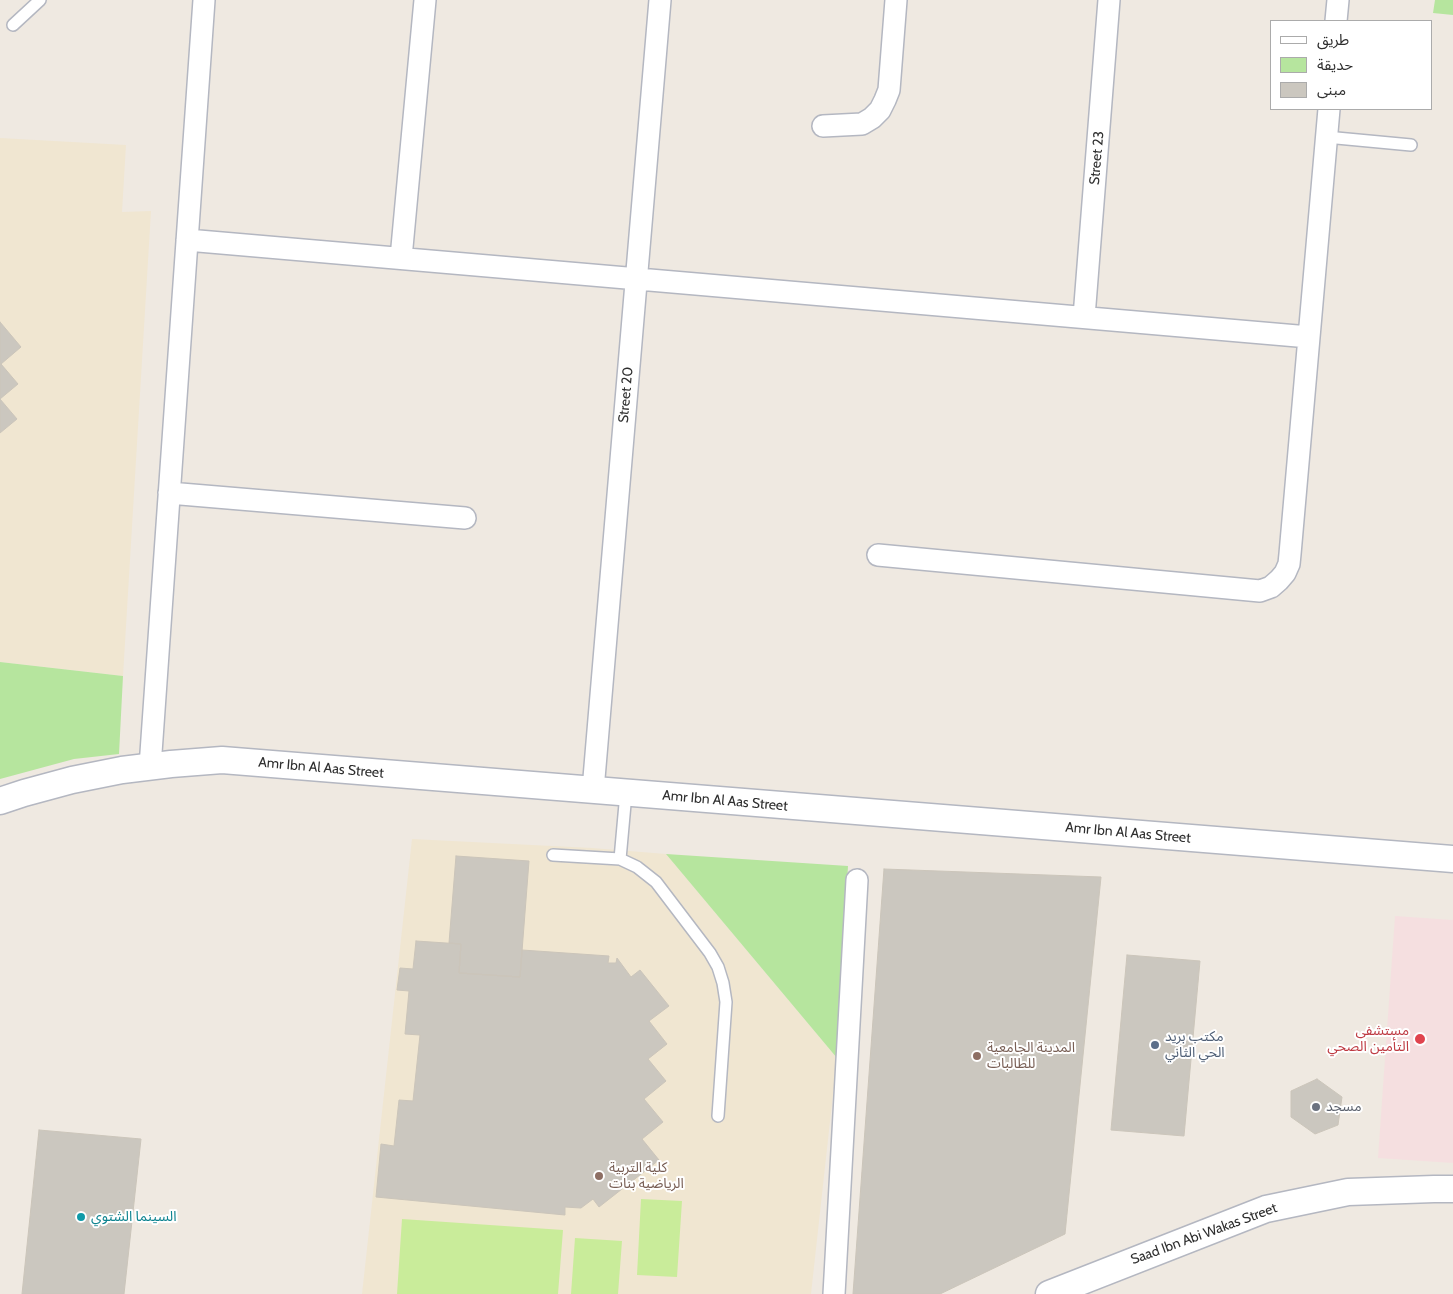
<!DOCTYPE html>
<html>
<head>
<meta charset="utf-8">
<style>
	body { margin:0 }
	#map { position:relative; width:1453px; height:1294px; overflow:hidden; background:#efe9e1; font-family:Cabin,"Noto Sans Arabic",sans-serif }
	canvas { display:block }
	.legend { position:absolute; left:1270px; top:20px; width:162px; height:90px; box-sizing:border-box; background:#fff; border:1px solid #ababab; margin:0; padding:6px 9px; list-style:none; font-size:15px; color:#2e2e2e }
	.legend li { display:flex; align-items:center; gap:10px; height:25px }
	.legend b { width:25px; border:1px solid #ababab }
</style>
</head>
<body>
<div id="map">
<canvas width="1453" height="1294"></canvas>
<ul class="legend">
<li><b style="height:6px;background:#fff"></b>طريق</li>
<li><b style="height:14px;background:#b6e59e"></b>حديقة</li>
<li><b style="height:14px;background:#cbc7bf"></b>مبنى</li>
</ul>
</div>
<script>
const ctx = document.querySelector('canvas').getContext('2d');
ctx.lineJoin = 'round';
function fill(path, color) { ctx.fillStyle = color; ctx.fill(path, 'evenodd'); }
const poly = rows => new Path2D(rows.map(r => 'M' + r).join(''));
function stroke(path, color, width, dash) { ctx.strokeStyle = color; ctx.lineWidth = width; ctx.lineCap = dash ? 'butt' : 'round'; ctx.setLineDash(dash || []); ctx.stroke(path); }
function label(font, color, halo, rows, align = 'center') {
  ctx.font = font + ' Cabin,"Noto Sans Arabic",sans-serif'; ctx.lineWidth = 4; ctx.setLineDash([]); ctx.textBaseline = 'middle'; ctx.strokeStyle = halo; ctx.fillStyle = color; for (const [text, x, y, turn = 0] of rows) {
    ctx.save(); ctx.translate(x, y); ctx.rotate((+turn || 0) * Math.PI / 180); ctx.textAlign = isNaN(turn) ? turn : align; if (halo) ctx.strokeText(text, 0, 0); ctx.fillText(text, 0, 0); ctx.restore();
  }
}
fill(poly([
	[0,138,126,145,122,212,151,211,123,676,0,662],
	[412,839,592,848,666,854,837,1058,811,1294,362,1294]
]), '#f0e6d1');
fill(poly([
	[1395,916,1453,920,1453,1163,1378,1158]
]), '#f5dfe0');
fill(poly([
	[1435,0,1453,0,1453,15,1433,13],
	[0,662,123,676,119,754,74,759,0,779],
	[666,854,848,866,837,1058]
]), '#b6e59e');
fill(poly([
	[641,1199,682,1201,677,1277,637,1275],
	[402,1219,563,1230,558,1294,397,1294],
	[575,1238,622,1241,618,1294,571,1294]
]), '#c9ec9a');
const building = poly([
	[0,322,21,347,1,364,18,384,0,399,17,419,0,433,0,322],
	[456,856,529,861,520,977,459,973,461,944,449,943,456,856],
	[884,869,1101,877,1065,1234,940,1294,853,1294,884,869],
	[416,941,461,944,459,973,520,977,522,950,609,956,608,963,616,963,617,958,631,977,640,970,669,1006,649,1021,667,1044,648,1059,666,1081,644,1099,663,1122,642,1139,659,1160,599,1207,593,1199,581,1208,565,1207,565,1215,376,1197,381,1144,394,1146,399,1100,413,1101,420,1035,405,1034,409,991,397,990,400,968,413,969,416,941],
	[1127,955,1200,961,1184,1136,1111,1130,1127,955],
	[1317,1079,1342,1097,1338,1125,1315,1134,1291,1117,1291,1091,1317,1079],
	[39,1130,141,1139,124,1294,22,1294,39,1130]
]);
fill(building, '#cbc7bf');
stroke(building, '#cbc5ba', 1);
const service = poly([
	[13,25,40,0],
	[1326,137,1411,145],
	[553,855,620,859,637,867,656,882,710,953,718,967,723,983,726,1002,718,1116],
	[620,859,626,793]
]);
const minor = poly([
	[1336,21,1338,0],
	[823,126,862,124,872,118,880,110,885,100,889,90,896,0],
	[187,240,1309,337],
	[401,258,425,0],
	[1084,317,1109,0],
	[169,493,465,518],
	[878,555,1260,591,1271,587,1279,580,1285,573,1289,564,1290,554,1329,109],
	[150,767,204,0],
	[593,790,660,0],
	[834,1294,857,880]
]);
const tertiary = poly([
	[0,801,24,793,72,780,122,770,171,764,222,760,1453,859],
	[1049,1294,1266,1209,1348,1192,1434,1189,1453,1189]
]);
stroke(service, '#b4b7c1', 14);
stroke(minor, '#b4b7c1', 24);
stroke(tertiary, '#b4b7c1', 29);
stroke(service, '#fff', 11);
stroke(minor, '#fff', 21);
stroke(tertiary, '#fff', 26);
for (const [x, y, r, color] of [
	[1420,1039,6,"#e0444e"],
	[1155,1045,5,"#5c6f8a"],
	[977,1056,5,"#8d6e63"],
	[1316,1107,5,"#6b7280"],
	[599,1176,5,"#8d6e63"],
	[81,1217,5,"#0f9aa8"]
]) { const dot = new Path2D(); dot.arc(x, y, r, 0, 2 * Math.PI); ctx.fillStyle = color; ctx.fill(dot); stroke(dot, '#fff', 2); }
label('14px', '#2e2e2e', '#fff', [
	["Street 23",1097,158,-85],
	["Street 20",626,395,-85],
	["Amr Ibn Al Aas Street",321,768,5],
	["Amr Ibn Al Aas Street",725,801,5],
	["Amr Ibn Al Aas Street",1128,833,5],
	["Saad Ibn Abi Wakas Street",1204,1234,-20]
]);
label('14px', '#be3a42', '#fff', [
	["مستشفى",1409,1031],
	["التأمين الصحي",1409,1047]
], 'right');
label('14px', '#4e5e75', '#fff', [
	["مكتب بريد",1165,1037],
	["الحي الثاني",1165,1053]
], 'left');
label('14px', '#785e54', '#fff', [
	["المدينة الجامعية",987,1048],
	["للطالبات",987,1064],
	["كلية التربية",609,1168],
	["الرياضية بنات",609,1184]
], 'left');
label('14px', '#5b616d', '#fff', [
	["مسجد",1326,1107]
], 'left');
label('14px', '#0d838f', '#fff', [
	["السينما الشتوي",91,1217]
], 'left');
</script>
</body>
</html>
